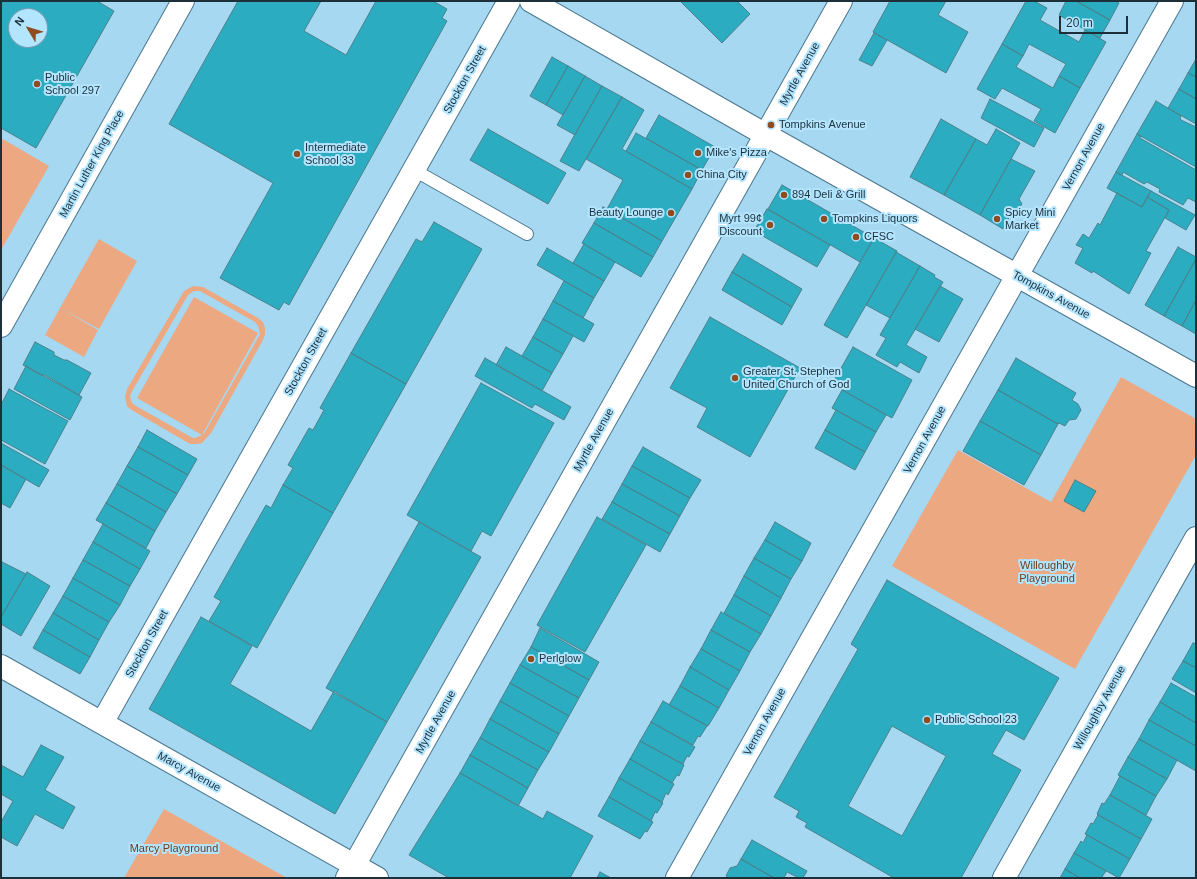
<!DOCTYPE html>
<html>
<head>
<meta charset="utf-8">
<style>
	body { margin:0 }
	#map { position:relative; width:1197px; height:879px; overflow:hidden; background:#a7d8f1; font-family:Arial,sans-serif }
	canvas { display:block }
	.frame { position:absolute; inset:0; border:2px solid #1d303a; pointer-events:none }
	.north { position:absolute; left:8px; top:8px; width:40px; height:40px; box-sizing:border-box; background:#b3e5ff; border:1px solid #779db0; border-radius:50%; rotate:308deg; font-size:11px; font-weight:700; line-height:16px; text-align:center; color:#1d303a }
	.north::after { content:''; display:block; margin:auto; width:14px; height:18px; background:#904b1f; clip-path:polygon(50% 0,100% 100%,50% 72%,0 100%) }
	.scale { position:absolute; left:1059px; top:16px; width:69px; height:18px; box-sizing:border-box; border:2px solid #1d303a; border-top:0; padding-left:5px; font-size:12px; line-height:14px; white-space:nowrap; color:#1d303a; -webkit-text-stroke:3px #b3e5ff; paint-order:stroke }
</style>
</head>
<body>
<div id="map">
<canvas width="1197" height="879"></canvas>
<div class="frame"></div>
<div class="north">N</div>
<div class="scale">20 m</div>
</div>
<script>
const ctx = document.querySelector('canvas').getContext('2d');
ctx.lineJoin = 'round';
function fill(path, color) { ctx.fillStyle = color; ctx.fill(path, 'evenodd'); }
const poly = rows => new Path2D(rows.map(r => 'M' + r).join(''));
function stroke(path, color, width, dash) { ctx.strokeStyle = color; ctx.lineWidth = width; ctx.lineCap = dash ? 'butt' : 'round'; ctx.setLineDash(dash || []); ctx.stroke(path); }
function label(font, color, halo, rows, align = 'center') {
  ctx.font = font + ' Arial,sans-serif'; ctx.lineWidth = 4; ctx.setLineDash([]); ctx.textBaseline = 'middle'; ctx.strokeStyle = halo; ctx.fillStyle = color; for (const [text, x, y, turn = 0] of rows) {
    ctx.save(); ctx.translate(x, y); ctx.rotate((+turn || 0) * Math.PI / 180); ctx.textAlign = isNaN(turn) ? turn : align; if (halo) ctx.strokeText(text, 0, 0); ctx.fillText(text, 0, 0); ctx.restore();
  }
}
fill(poly([
	[1,138,49,166,1,250],
	[99,239,137,261,99,329,60,308],
	[193,286,203,287,258,318,263,322,265,328,265,334,263,340,211,433,202,443,197,444,190,444,130,409,127,406,125,397,127,389,184,291],
	[194,291,200,291,255,322,258,326,260,334,205,432,202,435,195,438,191,437,136,406,132,403,130,397,131,393,188,295],
	[194,297,258,333,202,435,137,398],
	[60,308,98,330,84,357,45,335],
	[1121,377,1196,419,1196,443,1194,446,1196,447,1196,455,1075,669,892,566,958,450,1051,502],
	[164,809,287,878,124,878]
]), '#eca881');
const building = poly([
	[1,1,97,1,114,11,36,148,1,128,1,1],
	[16,16,40,16,40,40,16,40,16,16],
	[238,1,321,1,304,31,346,55,376,1,433,1,447,9,442,18,447,21,289,305,284,302,279,310,220,278,273,183,169,124,238,1],
	[680,1,737,1,750,14,722,43,680,1],
	[890,1,946,1,938,15,968,32,946,73,873,32,890,1],
	[1026,1,1034,1,1047,8,1040,20,1079,42,1085,30,1106,42,1080,88,1059,76,1066,64,1029,44,1023,56,1002,44,1026,1],
	[1066,1,1076,1,1110,20,1100,38,1059,15,1066,1],
	[1076,1,1115,1,1119,3,1110,20,1076,1],
	[874,33,887,40,872,66,859,60,874,33],
	[1002,44,1023,56,1016,67,1053,88,1059,76,1080,88,1055,133,1034,121,1041,109,1002,88,995,99,977,89,1002,44],
	[552,57,568,66,546,105,530,96,552,57],
	[1196,59,1196,77,1188,73,1196,59],
	[568,66,585,76,563,115,546,105,568,66],
	[1188,73,1196,77,1196,99,1179,89,1188,73],
	[585,76,602,86,575,135,557,125,585,76],
	[602,86,622,97,579,171,560,161,602,86],
	[1179,89,1196,99,1196,124,1168,108,1179,89],
	[622,97,644,110,622,149,692,189,662,241,607,209,623,180,586,159,622,97],
	[990,99,1044,128,1034,147,981,118,990,99],
	[1156,101,1181,116,1180,118,1181,120,1196,127,1196,167,1137,134,1156,101],
	[659,115,715,147,702,170,646,138,659,115],
	[941,119,976,139,944,195,910,177,941,119],
	[488,129,566,173,548,204,470,160,488,129],
	[996,129,1020,143,980,215,944,195,976,139,987,145,996,129],
	[636,133,702,170,692,189,626,151,636,133],
	[1137,134,1141,136,1140,138,1196,170,1196,202,1188,198,1183,205,1159,192,1160,189,1147,182,1144,184,1123,172,1122,175,1116,172,1137,134],
	[1011,159,1035,171,1019,199,1022,204,1017,211,1013,210,1003,229,980,215,1011,159],
	[1116,172,1151,191,1142,207,1107,188,1116,172],
	[782,185,874,238,860,262,768,209,782,185],
	[1151,191,1195,215,1186,230,1165,218,1169,210,1147,197,1151,191],
	[1117,193,1142,207,1147,197,1169,210,1146,251,1151,253,1129,294,1093,271,1092,273,1075,263,1083,248,1076,245,1083,234,1089,238,1098,223,1100,225,1117,193],
	[603,207,662,241,653,257,594,223,603,207],
	[767,209,830,245,817,267,754,231,767,209],
	[434,222,482,249,406,384,351,353,416,239,422,242,434,222],
	[594,223,653,257,641,277,582,243,594,223],
	[874,238,897,251,847,338,824,325,874,238],
	[584,244,615,262,604,281,573,263,584,244],
	[1178,247,1196,257,1196,259,1164,316,1145,305,1178,247],
	[547,248,604,281,594,298,537,265,547,248],
	[896,252,920,266,890,318,866,305,896,252],
	[743,254,802,289,792,307,732,272,743,254],
	[1196,259,1196,300,1182,326,1164,316,1196,259],
	[920,266,935,275,934,277,943,282,906,345,927,357,919,373,900,362,897,367,876,355,886,338,880,335,920,266],
	[732,272,792,307,782,325,722,290,732,272],
	[564,281,594,298,583,318,553,301,564,281],
	[940,286,963,299,939,342,915,329,940,286],
	[1196,300,1196,334,1182,326,1196,300],
	[553,301,594,324,584,342,543,319,553,301],
	[710,317,800,368,750,457,697,427,707,408,670,388,710,317],
	[543,319,573,336,563,354,533,337,543,319],
	[533,337,563,354,552,373,522,356,533,337],
	[35,342,54,352,54,355,64,360,67,360,91,373,79,395,45,375,41,375,23,365,35,342],
	[506,347,552,373,542,391,496,365,506,347],
	[853,347,912,380,892,418,832,384,853,347],
	[351,353,406,384,333,513,283,485,293,468,288,465,309,428,313,430,324,410,320,408,351,353],
	[485,358,571,407,564,420,535,404,532,408,475,376,485,358],
	[1016,358,1076,393,1072,400,1078,404,1081,410,1076,419,1069,420,1065,426,1059,423,1058,424,998,390,1016,358],
	[26,366,82,397,70,420,14,389,26,366],
	[481,383,554,423,491,536,482,531,471,551,407,515,481,383],
	[9,389,68,421,45,464,1,440,1,405,9,389],
	[842,390,886,415,876,432,832,408,842,390],
	[998,390,1058,424,1041,455,980,421,998,390],
	[836,410,876,432,865,452,825,430,836,410],
	[980,421,1041,455,1024,485,963,451,980,421],
	[147,430,197,459,188,475,138,447,147,430],
	[825,430,865,452,855,470,815,448,825,430],
	[1,443,49,470,39,487,1,465,1,443],
	[138,447,188,475,177,494,127,466,138,447],
	[643,447,701,480,690,498,632,466,643,447],
	[1,465,26,479,10,508,1,503,1,465],
	[127,466,177,494,166,512,117,484,127,466],
	[632,466,690,498,680,516,622,484,632,466],
	[1075,480,1096,491,1084,512,1064,501,1075,480],
	[117,484,166,512,155,531,106,503,117,484],
	[622,484,680,516,670,534,612,502,622,484],
	[283,485,333,513,257,648,209,621,221,601,214,597,266,505,271,508,283,485],
	[612,502,670,534,660,552,602,519,612,502],
	[106,503,155,531,146,548,96,520,106,503],
	[597,517,646,545,585,652,537,625,597,517],
	[419,522,481,557,387,722,326,688,419,522],
	[775,522,811,543,802,561,765,540,775,522],
	[103,524,150,551,140,569,93,542,103,524],
	[765,540,802,561,791,579,754,558,765,540],
	[93,542,140,569,130,586,83,560,93,542],
	[754,558,791,579,781,598,744,576,754,558],
	[83,560,130,586,120,605,73,578,83,560],
	[2,562,26,574,1,617,1,564,2,562],
	[27,572,50,586,21,636,1,624,1,617,27,572],
	[744,576,781,598,771,616,734,595,744,576],
	[73,578,120,605,109,622,63,596,73,578],
	[887,580,1059,678,1024,740,1006,730,992,754,1021,770,961,878,894,878,805,827,807,823,796,817,799,811,774,797,858,649,851,644,887,580],
	[892,726,946,756,902,836,848,806,892,726],
	[734,595,771,616,761,634,724,613,734,595],
	[63,596,109,622,99,640,53,613,63,596],
	[721,612,761,634,750,652,711,630,721,612],
	[53,613,99,640,90,657,43,630,53,613],
	[201,617,252,646,230,684,311,731,334,691,387,722,335,814,149,709,201,617],
	[540,628,599,662,589,680,531,647,540,628],
	[43,630,90,657,80,674,33,648,43,630],
	[711,630,750,652,740,671,701,649,711,630],
	[1193,643,1196,644,1196,668,1183,661,1193,643],
	[531,647,589,680,579,698,520,665,531,647],
	[701,649,740,671,729,690,690,667,701,649],
	[1183,661,1196,668,1196,693,1172,679,1183,661],
	[520,665,579,698,569,716,510,683,520,665],
	[690,667,729,690,719,708,680,686,690,667],
	[510,683,569,716,559,734,500,701,510,683],
	[1171,683,1196,697,1196,723,1160,702,1171,683],
	[680,686,719,708,708,726,669,705,680,686],
	[500,701,559,734,549,752,490,719,500,701],
	[663,701,707,726,700,737,698,736,693,745,651,722,663,701],
	[1160,702,1196,723,1196,746,1149,720,1160,702],
	[490,719,549,752,538,770,480,738,490,719],
	[1149,720,1196,746,1196,771,1139,739,1149,720],
	[651,722,695,747,689,757,687,756,683,764,640,741,651,722],
	[480,738,538,770,528,788,470,755,480,738],
	[1139,739,1177,760,1167,779,1128,757,1139,739],
	[640,741,684,765,679,776,677,775,672,783,630,759,640,741],
	[41,745,64,757,45,790,75,807,63,829,35,814,17,846,1,837,1,822,13,801,1,794,1,765,23,777,41,745],
	[470,755,528,788,518,806,460,773,470,755],
	[1128,757,1167,779,1156,796,1118,775,1128,757],
	[630,759,674,784,668,795,666,793,662,802,619,778,630,759],
	[460,773,543,819,547,811,593,836,570,878,449,878,409,855,460,773],
	[1120,776,1156,796,1146,815,1110,795,1120,776],
	[619,778,663,803,657,813,655,812,651,821,609,797,619,778],
	[1110,795,1152,819,1141,839,1097,814,1102,803,1104,804,1110,795],
	[609,797,653,822,647,832,645,831,640,839,598,816,609,797],
	[1098,815,1141,839,1130,859,1085,834,1091,823,1093,824,1098,815],
	[1087,835,1130,859,1119,878,1074,853,1081,841,1083,843,1087,835],
	[752,840,807,871,803,878,799,878,787,872,784,878,774,878,741,859,752,840],
	[1074,853,1106,871,1102,877,1104,878,1080,878,1065,869,1074,853],
	[741,859,774,878,730,878,726,876,730,868,737,866,741,859],
	[1065,869,1080,878,1060,878,1065,869],
	[600,872,611,878,597,878,600,872]
]);
fill(building, '#2cacc0');
stroke(building, '#49828c', 1);
const service = poly([
	[414,170,527,234]
]);
const minor = poly([
	[531,1,766,135,1196,376],
	[1,326,183,1],
	[1,666,377,878],
	[102,723,509,1],
	[677,878,1172,1],
	[1004,878,1196,538]
]);
const primary = poly([
	[347,878,841,1]
]);
stroke(service, '#49778e', 14);
stroke(minor, '#49778e', 24);
stroke(primary, '#49778e', 24);
stroke(service, '#fff', 12);
stroke(minor, '#fff', 22);
stroke(primary, '#fff', 22);
for (const [x, y, r, color] of [
	[37,84,4,"#904b1f"],
	[771,125,4,"#904b1f"],
	[698,153,4,"#904b1f"],
	[297,154,4,"#904b1f"],
	[688,175,4,"#904b1f"],
	[784,195,4,"#904b1f"],
	[671,213,4,"#904b1f"],
	[824,219,4,"#904b1f"],
	[997,219,4,"#904b1f"],
	[770,225,4,"#904b1f"],
	[856,237,4,"#904b1f"],
	[735,378,4,"#904b1f"],
	[531,659,4,"#904b1f"],
	[927,720,4,"#904b1f"]
]) { const dot = new Path2D(); dot.arc(x, y, r, 0, 2 * Math.PI); ctx.fillStyle = color; ctx.fill(dot); stroke(dot, '#b3e5ff', 1.5); }
label('11px', '#1d303a', '#b3e5ff', [
	["Myrtle Avenue",800,74,-61],
	["Stockton Street",465,80,-61],
	["Vernon Avenue",1084,157,-61],
	["Martin Luther King Place",92,164,-61],
	["Tompkins Avenue",1051,295,29],
	["Stockton Street",306,362,-61],
	["Myrtle Avenue",594,440,-61],
	["Vernon Avenue",925,440,-61],
	["Stockton Street",147,644,-61],
	["Willoughby Avenue",1100,708,-61],
	["Myrtle Avenue",436,722,-61],
	["Vernon Avenue",765,722,-61],
	["Marcy Avenue",189,772,29]
]);
label('11px', '#1d303a', '#b3e5ff', [
	["Public",45,78],
	["School 297",45,91],
	["Tompkins Avenue",779,125],
	["Intermediate",305,148],
	["School 33",305,161],
	["Mike's Pizza",706,153],
	["China City",696,175],
	["894 Deli & Grill",792,195],
	["Beauty Lounge",663,213,"right"],
	["Spicy Mini",1005,213],
	["Market",1005,226],
	["Myrt 99¢",762,219,"right"],
	["Discount",762,232,"right"],
	["Tompkins Liquors",832,219],
	["CFSC",864,237],
	["Greater St. Stephen",743,372],
	["United Church of God",743,385],
	["Perlglow",539,659],
	["Public School 23",935,720]
], 'left');
label('11px', '#6f3c1d', '#b3e5ff', [
	["Willoughby",1047,566],
	["Playground",1047,579],
	["Marcy Playground",174,849]
]);
</script>
</body>
</html>
